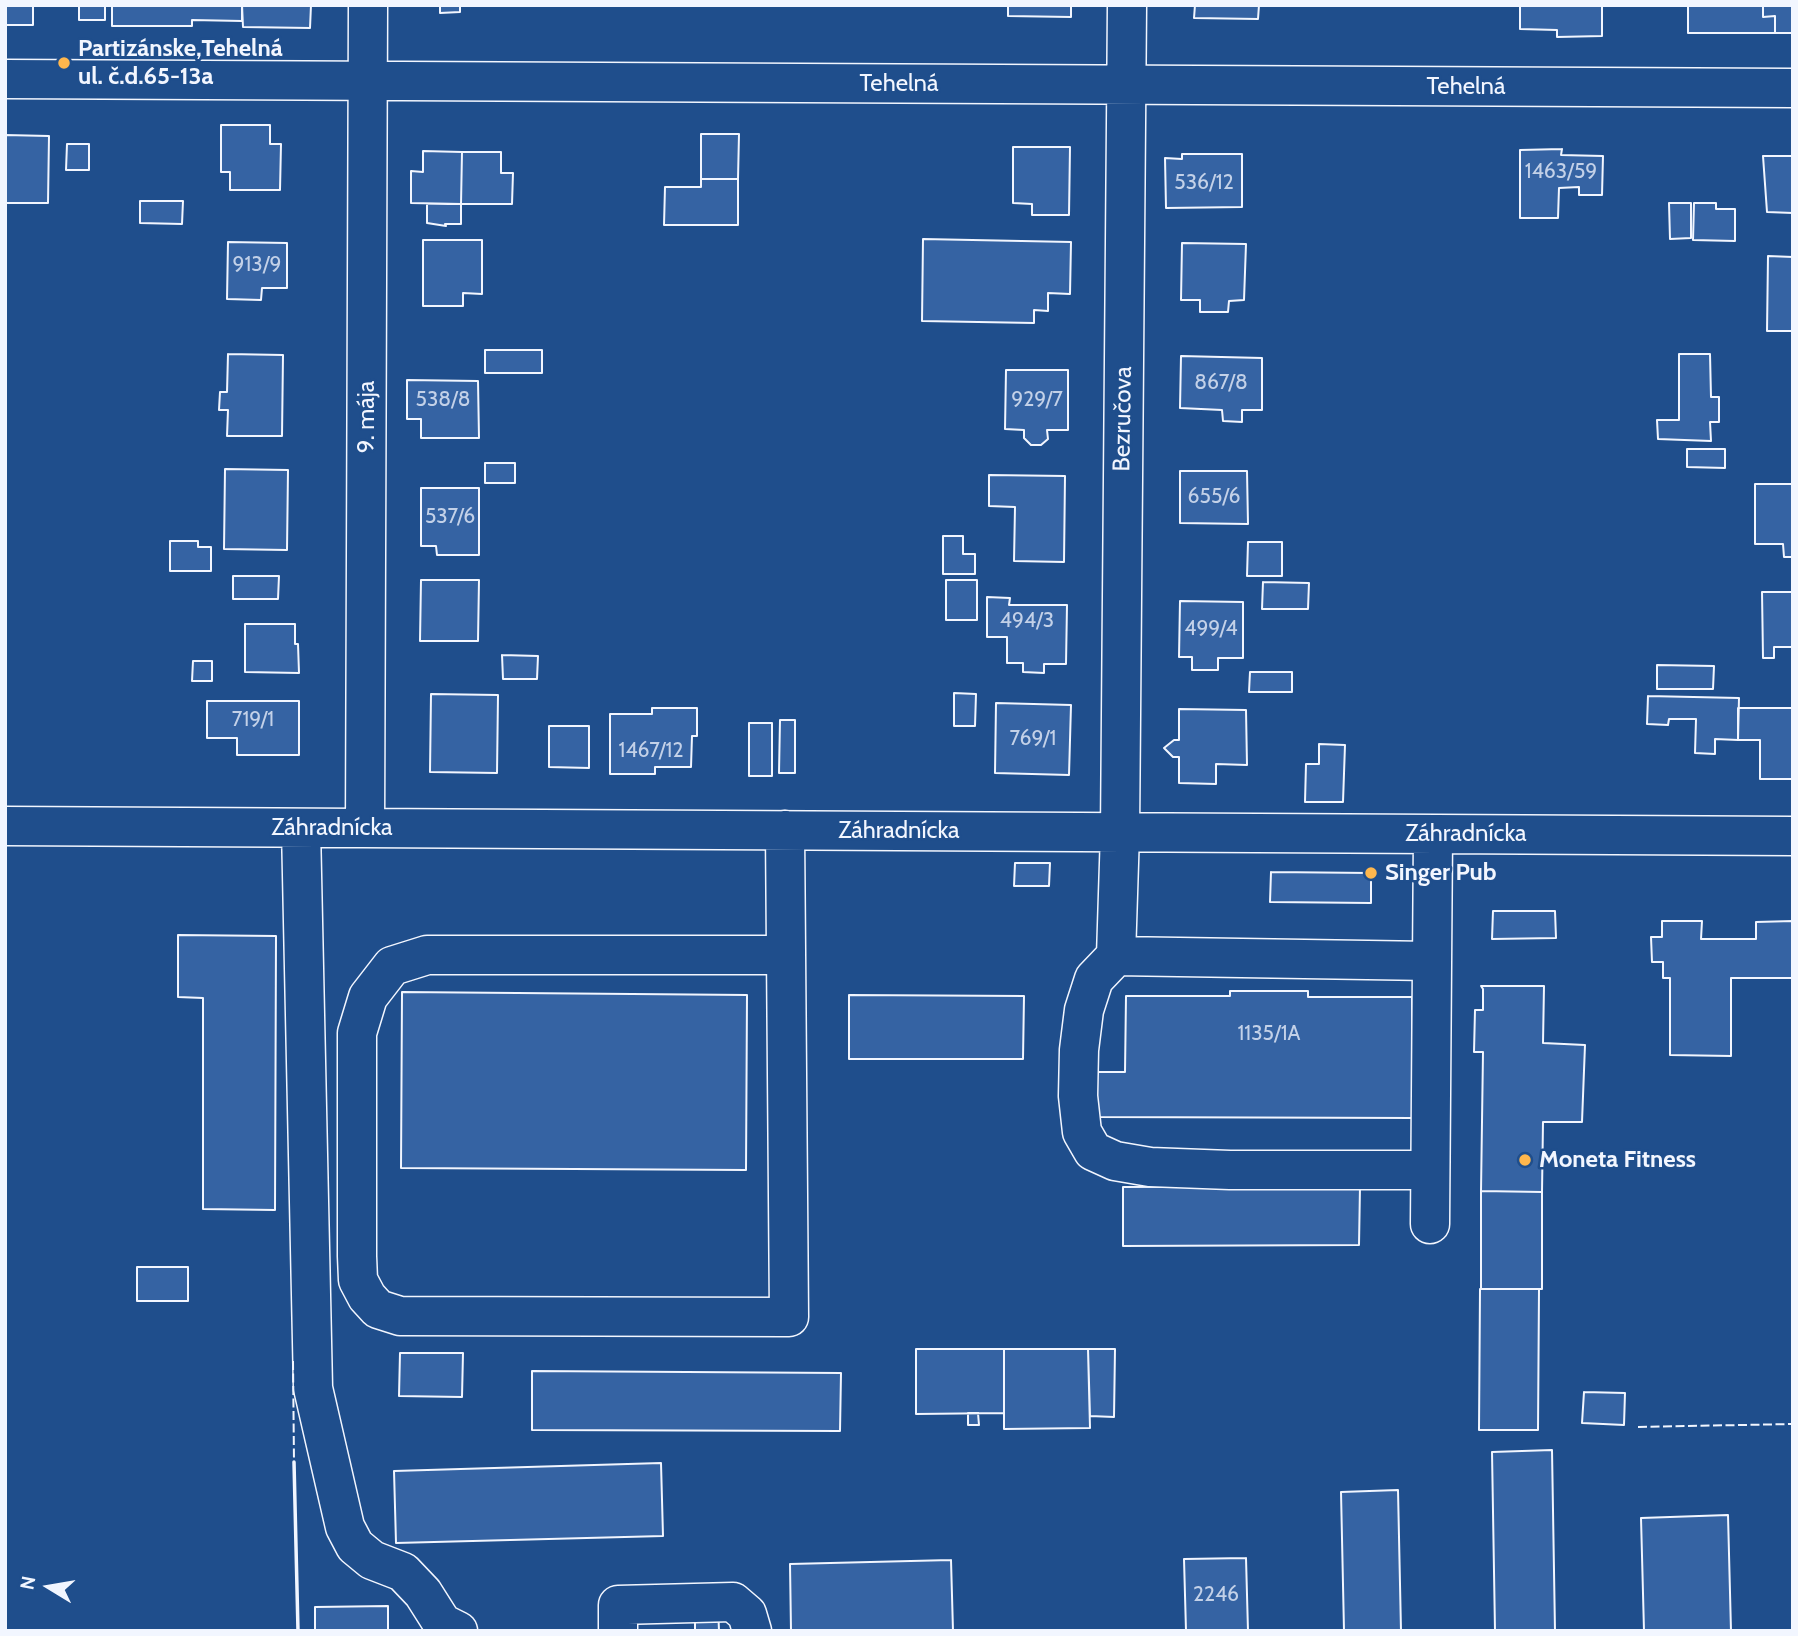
<!DOCTYPE html>
<html>
<head>
<meta charset="utf-8">
<style>
	body { margin:0 }
	#map { position:relative; width:1798px; height:1636px; overflow:hidden; background:#1f4e8c; font-family:Cabin,sans-serif }
	canvas { display:block }
	.frame { position:absolute; inset:0; border:7px solid #f2f6ff; pointer-events:none }
	.north { position:absolute; left:14px; top:1552px; width:70px; height:70px; -webkit-text-stroke:5px #1f4e8c; paint-order:stroke; rotate:281deg; font-size:19px; font-weight:700; line-height:28px; text-align:center; color:#f2f6ff }
	.north::after { content:''; display:block; margin:auto; width:24px; height:32px; background:#f2f6ff; clip-path:polygon(50% 0,100% 100%,50% 72%,0 100%) }
</style>
</head>
<body>
<div id="map">
<canvas width="1798" height="1636"></canvas>
<div class="frame"></div>
<div class="north">N</div>
</div>
<script>
const ctx = document.querySelector('canvas').getContext('2d');
ctx.lineJoin = 'round';
function fill(path, color) { ctx.fillStyle = color; ctx.fill(path, 'evenodd'); }
const poly = rows => new Path2D(rows.map(r => 'M' + r).join(''));
function stroke(path, color, width, dash) { ctx.strokeStyle = color; ctx.lineWidth = width; ctx.lineCap = dash ? 'butt' : 'round'; ctx.setLineDash(dash || []); ctx.stroke(path); }
function label(font, color, halo, rows, align = 'center') {
  ctx.font = font + ' Cabin,sans-serif'; ctx.lineWidth = 5; ctx.setLineDash([]); ctx.textBaseline = 'middle'; ctx.strokeStyle = halo; ctx.fillStyle = color; for (const [text, x, y, turn = 0] of rows) {
    ctx.save(); ctx.translate(x, y); ctx.rotate((+turn || 0) * Math.PI / 180); ctx.textAlign = isNaN(turn) ? turn : align; if (halo) ctx.strokeText(text, 0, 0); ctx.fillText(text, 0, 0); ctx.restore();
  }
}
const building = poly([
	[5,5,33,5,33,25,5,25,5,5],
	[79,5,105,5,105,20,79,20,79,5],
	[112,5,242,5,242,21,192,20,192,26,112,26,112,5],
	[242,5,311,5,310,28,243,27,242,5],
	[440,5,460,5,460,12,440,13,440,5],
	[1008,5,1071,5,1071,17,1008,16,1008,5],
	[1195,5,1259,5,1258,19,1194,18,1195,5],
	[1520,5,1602,5,1602,36,1557,37,1557,30,1520,29,1520,5],
	[1688,5,1763,5,1763,17,1775,16,1775,33,1688,33,1688,5],
	[1763,5,1793,5,1793,33,1775,33,1775,16,1763,17,1763,5],
	[221,125,270,125,270,144,281,144,280,190,230,190,230,172,221,172,221,125],
	[701,134,739,134,738,179,701,179,701,134],
	[5,135,49,136,48,203,5,203,5,135],
	[67,144,89,144,89,170,66,170,67,144],
	[1013,147,1070,147,1069,215,1032,215,1032,204,1013,203,1013,147],
	[1562,149,1561,155,1603,156,1602,195,1579,195,1579,187,1559,188,1558,218,1520,218,1520,150,1562,149],
	[423,151,462,152,461,204,411,203,411,171,423,172,423,151],
	[462,152,501,152,501,173,513,173,512,204,461,204,462,152],
	[1182,154,1242,154,1242,207,1166,208,1165,158,1182,159,1182,154],
	[1763,156,1793,156,1793,213,1767,212,1763,156],
	[701,179,738,179,738,225,664,225,665,187,701,187,701,179],
	[140,201,183,201,182,224,140,223,140,201],
	[1669,203,1691,203,1691,238,1670,239,1669,203],
	[1694,203,1716,203,1716,209,1735,209,1735,241,1693,240,1694,203],
	[427,204,461,204,461,224,445,224,446,226,427,223,427,204],
	[923,239,1071,242,1070,294,1048,293,1048,311,1034,310,1034,323,922,321,923,239],
	[423,240,482,240,482,294,463,293,463,306,423,306,423,240],
	[228,242,287,243,287,288,262,288,261,300,227,299,228,242],
	[1182,243,1246,244,1244,300,1229,301,1228,312,1200,312,1200,300,1181,300,1182,243],
	[1768,256,1793,257,1793,331,1767,331,1768,256],
	[485,350,542,350,542,373,485,373,485,350],
	[228,354,283,355,282,436,227,436,228,410,219,410,220,392,227,392,228,354],
	[1679,354,1710,354,1711,397,1719,397,1719,422,1710,422,1711,441,1658,439,1657,420,1679,420,1679,354],
	[1181,356,1262,358,1262,410,1242,410,1242,422,1223,421,1222,410,1180,408,1181,356],
	[1006,370,1068,370,1068,430,1047,430,1048,439,1041,445,1031,445,1024,438,1024,430,1005,429,1006,370],
	[407,380,478,381,479,438,421,438,421,419,407,419,407,380],
	[1687,449,1725,449,1725,468,1687,467,1687,449],
	[485,463,515,463,515,483,485,483,485,463],
	[225,469,288,470,287,550,224,549,225,469],
	[1180,471,1247,471,1248,524,1180,523,1180,471],
	[989,475,1065,476,1064,562,1014,561,1015,507,989,506,989,475],
	[1755,484,1793,484,1793,557,1784,557,1783,544,1755,544,1755,484],
	[421,488,479,488,479,555,437,555,436,546,421,546,421,488],
	[943,536,963,536,963,554,975,554,975,574,943,574,943,536],
	[170,541,198,541,198,547,211,547,211,571,170,571,170,541],
	[1248,542,1282,542,1282,576,1247,576,1248,542],
	[233,576,279,576,278,599,233,599,233,576],
	[421,580,479,580,478,641,420,641,421,580],
	[946,580,977,580,977,620,946,620,946,580],
	[1263,582,1309,583,1308,609,1262,609,1263,582],
	[1762,592,1793,592,1793,647,1774,647,1774,658,1763,658,1762,592],
	[987,597,1010,598,1009,605,1067,605,1066,664,1044,664,1044,673,1023,672,1023,663,1007,663,1007,637,987,637,987,597],
	[1180,601,1243,602,1243,658,1218,658,1218,670,1192,670,1192,657,1179,657,1180,601],
	[245,624,295,624,295,644,298,644,299,673,245,672,245,624],
	[502,655,538,656,537,679,503,679,502,655],
	[193,661,212,661,212,681,192,681,193,661],
	[1657,665,1714,666,1713,689,1657,689,1657,665],
	[1250,672,1292,672,1292,692,1249,692,1250,672],
	[954,693,976,694,975,726,954,726,954,693],
	[431,694,498,695,497,773,430,772,431,694],
	[1648,696,1739,698,1738,740,1715,739,1715,754,1695,753,1696,719,1669,719,1668,725,1647,724,1648,696],
	[207,701,299,701,299,755,237,755,237,738,207,738,207,701],
	[996,703,1071,705,1069,775,995,773,996,703],
	[652,708,697,708,697,736,692,736,691,767,655,767,655,774,610,774,610,714,652,714,652,708],
	[1738,708,1793,708,1793,779,1760,779,1760,740,1738,740,1738,708],
	[1179,709,1246,710,1247,765,1216,764,1216,784,1179,783,1179,757,1173,757,1164,748,1174,740,1179,740,1179,709],
	[780,720,795,720,795,773,779,773,780,720],
	[749,723,772,723,772,776,749,776,749,723],
	[549,726,589,726,589,768,549,767,549,726],
	[1319,744,1345,745,1343,802,1305,802,1306,764,1319,764,1319,744],
	[1015,863,1050,863,1049,886,1014,886,1015,863],
	[1271,872,1371,873,1371,903,1270,902,1271,872],
	[1493,911,1555,911,1556,938,1492,939,1493,911],
	[1662,921,1702,921,1701,939,1756,939,1756,922,1793,921,1793,978,1731,978,1731,1056,1670,1055,1670,978,1663,978,1663,962,1652,962,1651,937,1662,937,1662,921],
	[178,935,276,936,275,1210,203,1209,203,998,178,997,178,935],
	[1481,986,1544,986,1543,1043,1585,1045,1582,1122,1543,1122,1542,1192,1481,1191,1483,1052,1474,1052,1475,1010,1483,1010,1483,989,1481,986],
	[1230,991,1308,991,1308,997,1412,997,1413,1118,1095,1117,1096,1072,1125,1072,1126,996,1230,996,1230,991],
	[402,992,747,995,746,1170,401,1168,402,992],
	[849,995,1024,996,1023,1059,849,1059,849,995],
	[1360,1186,1359,1245,1123,1246,1123,1187,1360,1186],
	[1481,1191,1542,1192,1542,1289,1481,1289,1481,1191],
	[137,1267,188,1267,188,1301,137,1301,137,1267],
	[1480,1289,1539,1289,1538,1430,1479,1430,1480,1289],
	[916,1349,1004,1349,1004,1413,916,1414,916,1349],
	[1004,1349,1088,1349,1090,1428,1004,1429,1004,1349],
	[1088,1349,1115,1349,1114,1417,1090,1416,1088,1349],
	[400,1353,463,1353,462,1397,399,1396,400,1353],
	[532,1371,841,1373,840,1431,532,1430,532,1371],
	[1584,1392,1625,1393,1624,1425,1582,1423,1584,1392],
	[968,1413,978,1413,979,1425,968,1425,968,1413],
	[1552,1450,1555,1631,1495,1631,1492,1452,1552,1450],
	[661,1463,663,1536,396,1543,394,1471,661,1463],
	[1398,1490,1401,1631,1344,1631,1341,1492,1398,1490],
	[1728,1515,1731,1631,1644,1631,1641,1518,1728,1515],
	[1246,1558,1248,1631,1186,1631,1184,1559,1246,1558],
	[951,1560,953,1631,791,1631,790,1564,951,1560],
	[388,1606,388,1631,315,1631,315,1607,388,1606],
	[718,1606,719,1631,695,1631,695,1607,718,1606]
]);
fill(building, '#3563a3');
stroke(building, '#f2f6ff', 2);
const minor = poly([
	[1127,5,1120,832,1116,956,1094,979,1084,1010,1079,1050,1078,1096,1082,1132,1093,1151,1115,1161,1150,1167,1230,1170,1430,1170],
	[5,79,1793,88],
	[5,826,1793,836],
	[301,828,313,1388,345,1527,355,1546,372,1560,403,1572,423,1593,442,1623,458,1631],
	[365,828,368,5],
	[785,830,789,1317,400,1316,378,1309,367,1297,358,1280,357,1256,357,1033,368,997,392,966,427,955,786,955],
	[1116,956,1430,961],
	[1430,1224,1433,834],
	[618,1631,618,1605,733,1602,747,1614,752,1631]
]);
stroke(minor, '#f2f6ff', 41);
stroke(minor, '#1f4e8c', 38);
stroke(poly([
	[293,1361,294,1462],
	[1638,1427,1793,1424]
]), '#f2f6ff', 2, [9, 3.5]);
stroke(poly([
	[294,1462,298,1631]
]), '#f2f6ff', 3.5);
for (const [x, y, r, color] of [
	[64,63,7,"#ffb74d"],
	[1371,873,7,"#ffb74d"],
	[1525,1160,7,"#ffb74d"]
]) { const dot = new Path2D(); dot.arc(x, y, r, 0, 2 * Math.PI); ctx.fillStyle = color; ctx.fill(dot); stroke(dot, '#1f4e8c', 2.5); }
label('21px', '#c3d1e8', null, [
	["1463/59",1561,172],
	["536/12",1204,183],
	["913/9",257,265],
	["867/8",1221,383],
	["538/8",443,400],
	["929/7",1037,400],
	["655/6",1214,497],
	["537/6",450,517],
	["494/3",1027,621],
	["499/4",1211,629],
	["719/1",253,720],
	["769/1",1033,739],
	["1467/12",651,751],
	["1135/1A",1269,1034],
	["2246",1216,1595]
]);
label('bold 24px', '#f2f6ff', '#1f4e8c', [
	["Partizánske,Tehelná",78,49],
	["ul. č.d.65-13a",78,77],
	["Singer Pub",1385,873],
	["Moneta Fitness",1539,1160]
], 'left');
label('24px', '#f2f6ff', '#1f4e8c', [
	["Tehelná",899,84],
	["Tehelná",1466,87],
	["9. mája",367,417,-90],
	["Bezručova",1123,419,-89],
	["Záhradnícka",332,828],
	["Záhradnícka",899,831],
	["Záhradnícka",1466,834]
]);
</script>
</body>
</html>
